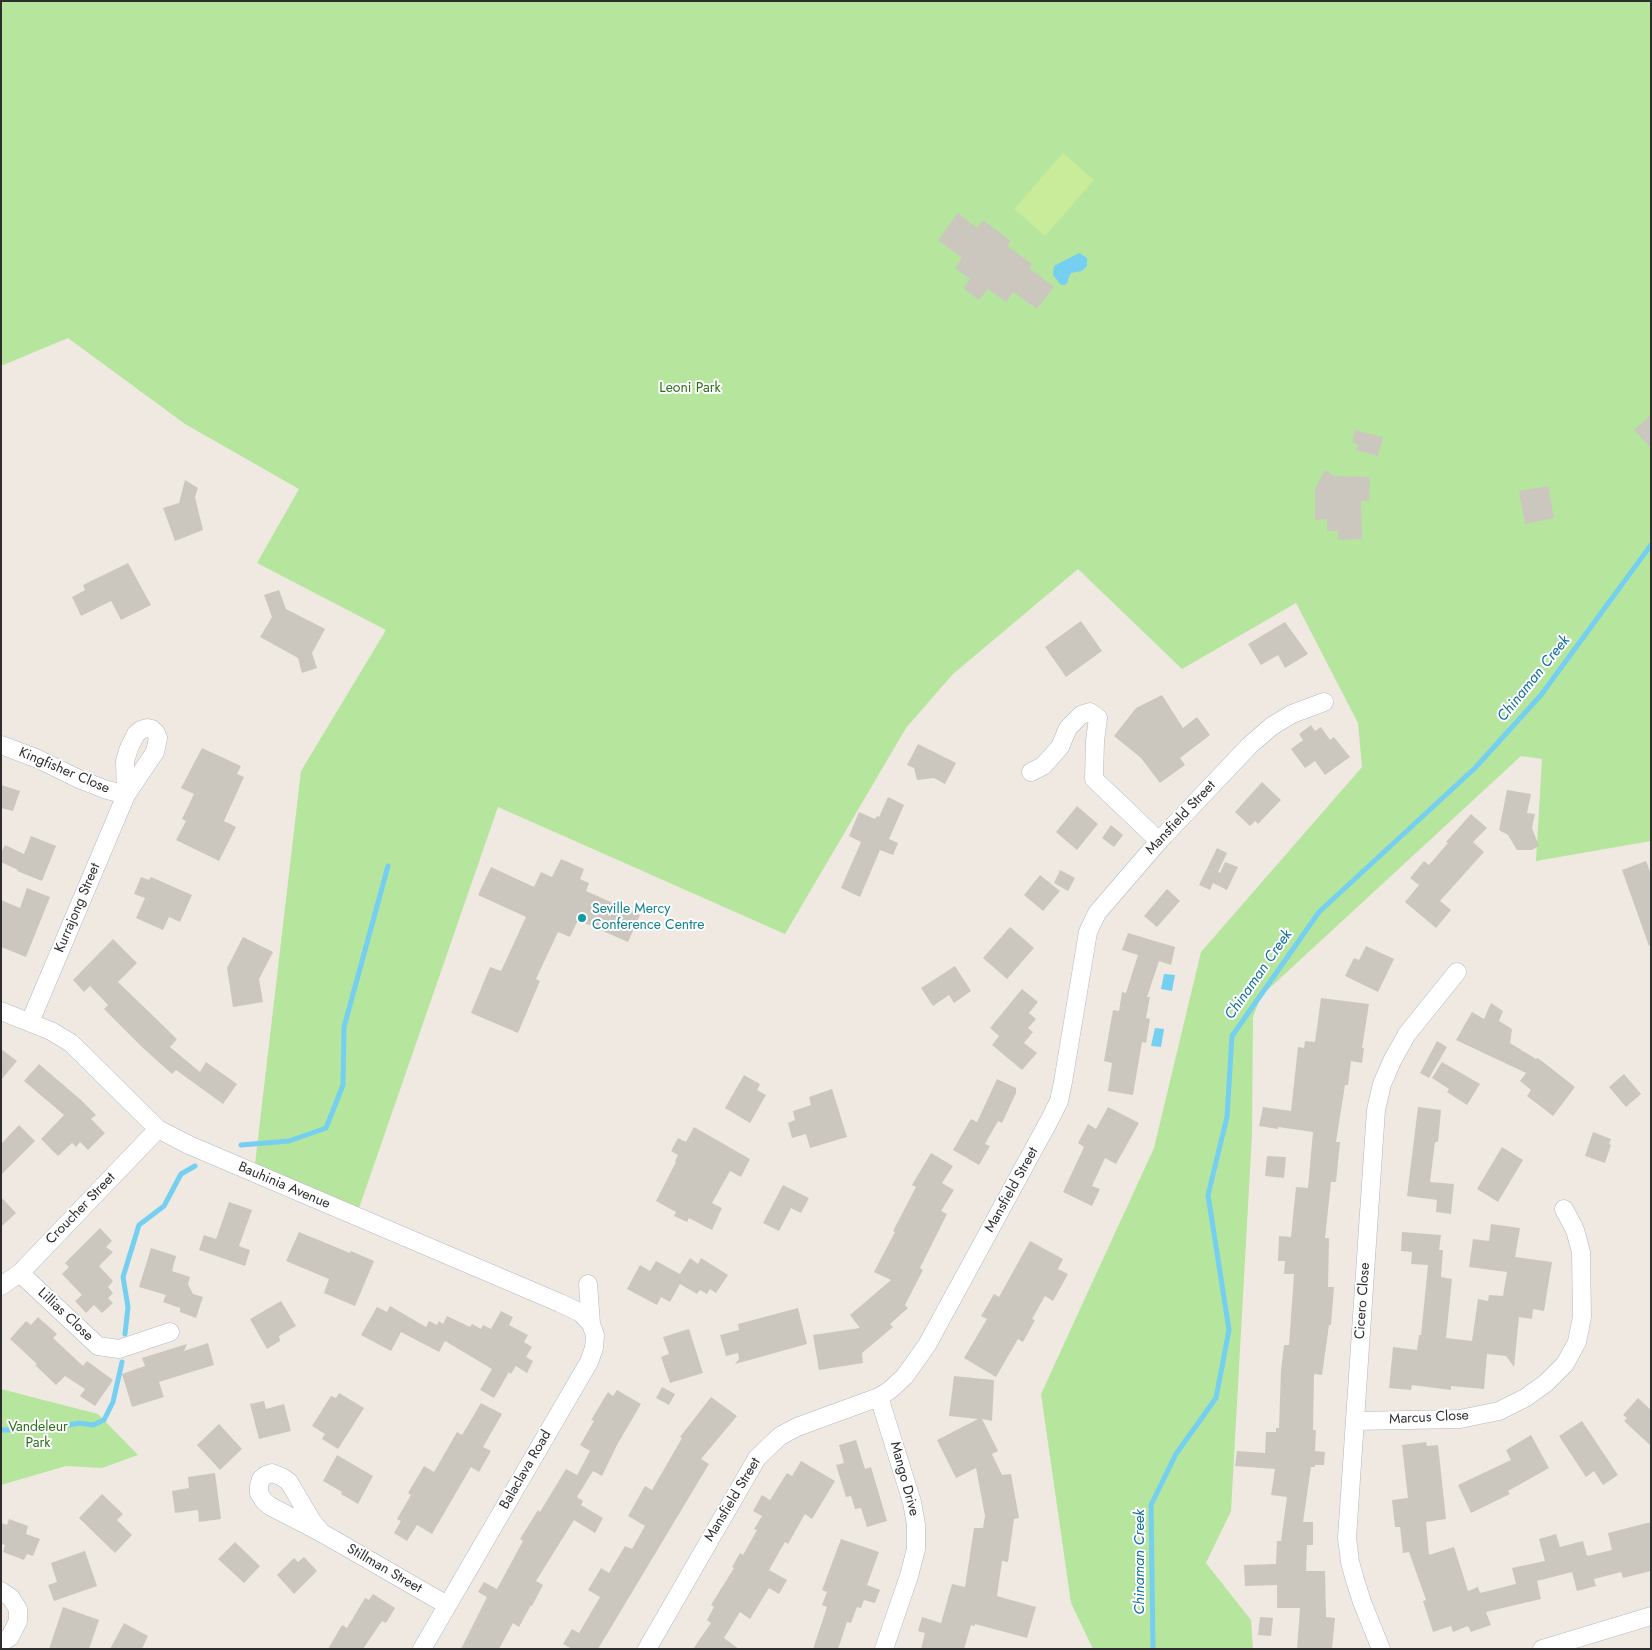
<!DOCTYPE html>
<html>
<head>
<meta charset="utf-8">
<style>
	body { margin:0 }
	#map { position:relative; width:1652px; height:1650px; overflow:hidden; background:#efe9e1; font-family:Jost,sans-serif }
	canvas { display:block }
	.frame { position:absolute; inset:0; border:2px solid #2e2e2e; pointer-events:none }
</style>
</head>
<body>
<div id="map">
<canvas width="1652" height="1650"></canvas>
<div class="frame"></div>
</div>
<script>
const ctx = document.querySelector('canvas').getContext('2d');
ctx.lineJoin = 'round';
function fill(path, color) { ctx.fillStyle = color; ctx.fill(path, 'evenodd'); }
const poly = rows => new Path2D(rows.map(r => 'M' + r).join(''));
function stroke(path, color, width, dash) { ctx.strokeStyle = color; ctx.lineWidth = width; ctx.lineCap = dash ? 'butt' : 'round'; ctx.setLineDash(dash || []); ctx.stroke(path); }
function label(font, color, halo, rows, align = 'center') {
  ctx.font = font + ' Jost,sans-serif'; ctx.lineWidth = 4; ctx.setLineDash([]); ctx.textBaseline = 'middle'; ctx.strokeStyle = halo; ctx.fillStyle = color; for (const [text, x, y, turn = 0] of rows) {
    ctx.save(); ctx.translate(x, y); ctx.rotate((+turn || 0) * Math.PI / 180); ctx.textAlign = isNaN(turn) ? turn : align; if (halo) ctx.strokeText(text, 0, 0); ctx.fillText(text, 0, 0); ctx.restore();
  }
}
fill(poly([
	[1,1,1651,1,1651,841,1536,861,1542,759,1521,756,1261,996,1253,1017,1252,1134,1231,1511,1206,1563,1251,1620,1253,1649,1093,1649,1071,1603,1041,1394,1154,1148,1201,952,1362,767,1358,723,1296,603,1182,669,1078,569,953,674,906,728,785,934,498,807,359,1208,282,1176,255,1164,301,771,386,630,257,563,299,489,185,424,68,338,1,366],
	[1,1389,98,1414,138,1455,102,1468,66,1466,1,1485]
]), '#b6e59e');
fill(poly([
	[1063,153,1094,180,1045,236,1014,209]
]), '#c9ec9a');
fill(poly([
	[1079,253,1087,258,1087,266,1082,271,1071,273,1068,279,1068,282,1065,285,1061,285,1053,275,1054,266],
	[1164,974,1175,975,1172,991,1161,989],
	[1155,1028,1164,1029,1161,1047,1151,1046]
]), '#75cff0');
stroke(poly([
	[241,1145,289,1141,326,1128,343,1085,344,1027,388,866],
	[125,1334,128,1307,123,1277,139,1225,164,1206,181,1174,195,1166],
	[1,1430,50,1429,79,1423,93,1425,104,1420,113,1402,122,1362],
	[1153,1649,1151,1505,1176,1454,1216,1398,1229,1330,1208,1195,1227,1117,1232,1036,1319,912,1475,768,1541,695,1651,545]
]), '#75cff0', 5);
fill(poly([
	[958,213,977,228,983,220,1011,241,1007,246,1032,264,1029,268,1054,287,1037,309,1013,292,1006,302,988,289,979,300,963,288,970,279,955,268,962,258,938,240],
	[1651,415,1651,448,1634,430],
	[1355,430,1383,437,1378,456,1356,450,1358,444,1352,442],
	[1325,470,1334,476,1370,477,1369,501,1361,501,1362,539,1338,540,1338,531,1327,531,1327,519,1315,520,1315,489],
	[185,480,198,488,195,497,203,530,175,541,163,508,179,503],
	[1548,486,1554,518,1525,524,1519,491],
	[128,563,151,605,121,620,111,601,81,616,72,597,85,590,83,585],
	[279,590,286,609,325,629,312,653,317,668,302,673,298,658,260,637,272,617,264,595],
	[1081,621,1102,651,1066,677,1045,647],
	[1285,622,1308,654,1285,668,1278,655,1261,665,1248,644],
	[1162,695,1183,728,1197,717,1210,735,1180,758,1185,765,1160,783,1141,758,1114,736,1136,708],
	[1311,725,1315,731,1321,727,1330,740,1334,737,1350,757,1325,775,1315,761,1305,768,1291,749,1303,740,1299,734],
	[918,744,956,763,945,784,934,778,917,780,914,768,907,765],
	[202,748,241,766,237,774,244,777,224,821,236,827,219,861,176,840,186,821,182,819,194,794,181,788],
	[1262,782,1281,800,1258,824,1255,821,1250,826,1235,812],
	[1,785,20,791,13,811,1,808],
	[1507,790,1531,794,1527,813,1535,814,1532,828,1539,846,1532,850,1517,850,1508,835,1499,830],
	[888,797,904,805,889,839,898,843,893,855,880,850,860,897,841,888,861,842,849,836,859,812,875,819,877,816,879,817],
	[1077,806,1098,824,1077,850,1056,832],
	[1471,814,1487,828,1473,842,1484,852,1440,901,1451,910,1436,928,1405,902,1419,885,1410,878,1424,861,1429,865,1448,843,1446,842],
	[1111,825,1123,835,1114,847,1102,838],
	[31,836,56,846,42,881,17,871,18,870,1,862,1,853,5,845,24,854],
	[1217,848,1227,853,1218,872,1220,873,1225,862,1238,867,1227,890,1213,883,1210,890,1199,885],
	[561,859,584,869,580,879,589,883,586,891,640,915,628,942,578,920,570,937,558,932,536,979,540,981,518,1033,471,1013,490,967,501,971,526,917,478,895,491,867,534,887,541,872,552,877],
	[1646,861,1651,874,1651,945,1649,946,1622,870],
	[1060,870,1075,878,1068,891,1054,883],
	[1040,875,1060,891,1043,911,1024,895],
	[141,877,149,880,151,877,192,895,180,922,169,917,163,930,136,918,145,898,134,894],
	[27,888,50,897,26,957,1,947,1,900,20,908],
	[1167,889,1180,901,1157,927,1144,916],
	[1010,927,1034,948,1007,979,983,958],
	[1128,933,1175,947,1171,965,1159,961,1147,997,1150,997,1146,1018,1150,1019,1146,1043,1142,1042,1133,1095,1108,1091,1112,1063,1104,1061,1113,1010,1119,1011,1122,992,1126,993,1138,955,1122,950],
	[243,937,273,952,259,979,263,1002,233,1007,227,968],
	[113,939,137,963,118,982,177,1039,170,1047,200,1072,206,1062,237,1084,223,1104,176,1070,172,1074,143,1048,104,1009,108,1005,90,986,84,992,73,980],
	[1366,946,1394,959,1378,992,1345,976,1354,958,1359,960],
	[955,966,971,991,954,1003,949,995,933,1006,921,988],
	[1022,989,1038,1002,1029,1013,1036,1019,1028,1028,1033,1032,1024,1043,1037,1053,1022,1070,992,1045,999,1036,990,1028],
	[1321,998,1369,1004,1362,1048,1364,1048,1362,1063,1351,1061,1348,1085,1345,1085,1336,1142,1340,1142,1336,1182,1331,1182,1325,1238,1329,1238,1328,1287,1334,1287,1331,1325,1329,1325,1322,1375,1314,1374,1313,1430,1316,1430,1315,1451,1325,1452,1324,1465,1315,1465,1315,1467,1311,1467,1303,1522,1313,1522,1313,1545,1307,1545,1306,1571,1325,1571,1326,1617,1335,1618,1332,1649,1297,1649,1300,1608,1277,1608,1277,1585,1245,1586,1244,1565,1276,1564,1277,1541,1281,1541,1287,1497,1271,1495,1275,1469,1235,1466,1237,1451,1265,1453,1266,1432,1276,1432,1276,1428,1279,1428,1281,1370,1284,1345,1289,1345,1294,1274,1284,1274,1285,1261,1278,1261,1279,1236,1291,1237,1296,1187,1308,1188,1313,1132,1278,1127,1278,1129,1259,1126,1263,1107,1291,1111,1298,1047,1304,1048,1305,1041,1315,1042],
	[1491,1003,1503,1011,1499,1021,1512,1029,1510,1043,1536,1059,1538,1058,1575,1087,1553,1116,1527,1096,1531,1090,1520,1081,1526,1073,1456,1040,1472,1012,1484,1019],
	[1437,1041,1447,1047,1429,1078,1420,1073],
	[1,1049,17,1061,1,1080],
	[1442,1062,1480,1084,1467,1105,1447,1092,1449,1089,1432,1078],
	[39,1064,81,1100,96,1115,91,1119,105,1133,88,1150,80,1142,76,1147,72,1143,58,1156,41,1139,64,1115,24,1081],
	[1624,1074,1641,1094,1626,1107,1609,1087],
	[744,1075,760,1084,757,1090,766,1095,750,1123,725,1108],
	[997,1079,1016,1088,1016,1093,1002,1123,998,1121,985,1144,990,1146,979,1165,953,1150,971,1119,977,1122],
	[832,1089,847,1137,810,1148,806,1134,792,1138,788,1123,795,1120,793,1111,811,1105,809,1097],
	[1108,1107,1139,1123,1116,1164,1105,1158,1092,1186,1100,1189,1092,1206,1063,1192,1084,1147,1078,1143,1088,1124,1096,1129],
	[1418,1107,1441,1110,1438,1142,1435,1142,1430,1182,1454,1184,1451,1214,1436,1212,1437,1200,1407,1196],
	[19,1125,35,1141,1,1175,1,1144],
	[694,1127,750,1159,741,1177,730,1171,712,1203,722,1208,712,1230,689,1218,687,1222,674,1216,676,1212,656,1201,676,1162,675,1161,678,1155,671,1151,678,1138,686,1142],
	[1593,1132,1611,1139,1609,1144,1611,1145,1605,1163,1585,1156],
	[1502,1147,1523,1160,1498,1202,1477,1189],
	[931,1153,953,1166,942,1183,954,1190,941,1211,947,1214,920,1268,923,1270,905,1305,908,1308,890,1324,893,1327,862,1353,863,1363,819,1370,813,1335,860,1328,850,1315,891,1280,874,1272,895,1232,893,1231,916,1187,912,1185],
	[1267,1156,1286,1157,1284,1178,1265,1176],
	[783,1185,809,1198,801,1213,791,1208,779,1231,763,1223],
	[1,1197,16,1213,1,1227],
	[229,1202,252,1210,239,1246,250,1250,245,1266,199,1250,204,1235,216,1239],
	[1491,1224,1520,1228,1515,1257,1552,1262,1544,1311,1533,1309,1532,1319,1519,1317,1514,1367,1506,1356,1487,1354,1484,1389,1451,1386,1451,1390,1412,1385,1411,1390,1389,1388,1393,1347,1417,1350,1419,1335,1421,1335,1428,1265,1411,1264,1412,1252,1401,1251,1402,1232,1441,1235,1439,1250,1443,1250,1441,1277,1452,1279,1446,1338,1472,1341,1478,1299,1488,1301,1489,1295,1503,1296,1507,1272,1469,1267,1473,1239,1489,1241],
	[100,1228,112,1241,106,1247,113,1252,99,1266,113,1281,108,1287,113,1293,108,1298,113,1303,102,1313,94,1305,86,1313,75,1301,82,1295,62,1274,69,1267,65,1263],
	[299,1232,350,1253,351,1251,374,1261,355,1306,324,1293,329,1279,286,1261],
	[1030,1241,1063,1259,1058,1269,1068,1274,1053,1301,1045,1296,1032,1319,1035,1320,1023,1342,1018,1339,996,1377,964,1358,987,1319,981,1316,994,1294,999,1297],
	[151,1248,176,1256,172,1271,190,1277,188,1284,193,1294,203,1297,196,1318,180,1312,180,1308,163,1302,166,1295,139,1287],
	[690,1258,698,1264,701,1258,728,1275,716,1293,710,1289,707,1294,700,1290,697,1294,680,1284,670,1302,661,1297,657,1305,627,1289,640,1265,650,1271,656,1261,680,1274],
	[281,1301,296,1326,279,1336,280,1341,267,1349,250,1319],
	[390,1306,426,1327,429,1321,437,1325,439,1321,443,1324,447,1316,470,1327,472,1324,481,1329,483,1325,491,1329,501,1311,513,1317,509,1325,528,1335,524,1342,532,1347,526,1357,533,1361,527,1373,516,1366,511,1374,509,1372,494,1398,480,1390,492,1369,445,1341,439,1352,401,1332,391,1351,361,1335,377,1307,387,1312],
	[798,1308,807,1344,735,1364,739,1359,738,1353,726,1356,720,1335,739,1330,738,1324],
	[38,1317,57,1334,53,1338,83,1366,87,1361,113,1380,95,1406,80,1396,85,1389,65,1376,56,1385,35,1365,37,1364,10,1339,26,1321,31,1325],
	[689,1329,703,1373,670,1383,661,1357,669,1354,663,1337],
	[208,1343,214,1365,159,1382,164,1397,132,1407,122,1374,145,1366,142,1358,187,1344,184,1351],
	[954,1376,994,1380,992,1421,982,1419,998,1451,992,1454,1002,1475,1011,1474,1019,1518,1014,1519,1008,1562,1002,1561,997,1596,1036,1607,1027,1638,975,1624,975,1626,971,1625,964,1649,921,1649,925,1633,918,1631,922,1617,941,1623,952,1584,965,1587,974,1528,983,1528,985,1516,976,1468,956,1478,937,1440,978,1419,949,1416],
	[662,1387,675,1394,669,1405,656,1398],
	[617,1390,641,1404,617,1445,602,1476,593,1471,577,1497,583,1501,581,1505,603,1518,595,1533,574,1520,536,1581,543,1585,532,1606,531,1605,519,1627,513,1623,499,1649,461,1649,487,1597,478,1592,484,1582,497,1589,523,1541,520,1539,538,1510,540,1512,566,1469,577,1475,590,1451,580,1445,594,1421,591,1420,608,1392,613,1396],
	[339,1393,364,1408,338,1449,322,1439,325,1434,312,1426,331,1396,336,1398],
	[711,1397,737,1416,701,1459,709,1464,598,1649,572,1649,563,1644,572,1629,579,1633,600,1597,588,1590,601,1568,609,1573,625,1546,632,1549,645,1526,628,1516,645,1486,652,1490,682,1438,680,1437],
	[1638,1398,1651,1410,1651,1446,1624,1421,1627,1418,1623,1415],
	[264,1401,266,1409,284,1404,291,1431,259,1439,250,1404],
	[481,1403,502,1414,483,1447,491,1451,479,1472,471,1467,432,1534,417,1525,407,1541,394,1533,401,1521,397,1519,411,1495,408,1493,424,1466,434,1472,457,1432,462,1435],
	[1582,1421,1618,1475,1603,1485,1594,1471,1586,1477,1559,1436],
	[219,1424,242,1449,220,1470,197,1445],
	[1531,1435,1549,1468,1508,1491,1510,1494,1471,1513,1458,1485,1511,1460,1506,1450],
	[856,1440,865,1469,871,1467,887,1521,867,1527,861,1508,855,1509,851,1496,846,1497,836,1465,844,1463,839,1445],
	[1426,1442,1427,1446,1438,1445,1446,1519,1426,1522,1429,1555,1454,1547,1468,1591,1478,1587,1480,1593,1516,1584,1512,1568,1545,1561,1539,1539,1556,1534,1560,1547,1583,1541,1587,1556,1612,1550,1608,1533,1651,1522,1651,1571,1623,1578,1621,1572,1594,1579,1596,1586,1577,1591,1572,1572,1537,1581,1541,1599,1486,1612,1491,1625,1471,1632,1468,1626,1453,1632,1451,1626,1433,1632,1423,1601,1426,1600,1409,1552,1403,1553,1400,1527,1395,1527,1392,1500,1408,1498,1402,1445],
	[337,1455,373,1476,358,1504,341,1494,342,1492,323,1481],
	[801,1461,835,1481,812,1519,805,1514,788,1544,785,1542,769,1570,787,1580,779,1594,769,1588,750,1619,740,1612,724,1638,739,1649,693,1649,711,1623,707,1620,714,1607,711,1605,734,1568,732,1567,740,1553,743,1555,757,1530,754,1529,762,1516,753,1511,762,1495,770,1500,787,1473,792,1476],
	[215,1473,221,1519,199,1522,198,1510,175,1513,172,1491,189,1488,188,1477],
	[102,1494,123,1514,117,1520,132,1535,115,1553,79,1518],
	[9,1519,28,1526,26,1534,40,1539,33,1556,27,1554,24,1560,3,1552,5,1545,1,1544,1,1523,7,1525],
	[841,1539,879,1552,867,1585,880,1590,875,1603,864,1600,861,1608,857,1607,851,1623,847,1622,838,1649,813,1649,827,1607,822,1605,827,1592,822,1590],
	[235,1542,260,1566,244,1583,218,1559],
	[85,1551,97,1586,54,1601,48,1585,57,1582,51,1563],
	[304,1557,317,1571,294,1594,277,1575,294,1558,298,1562],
	[373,1594,395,1608,386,1623,382,1621,363,1649,328,1649,342,1625,347,1628,365,1598,369,1600],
	[63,1607,99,1620,89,1649,49,1649],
	[1260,1617,1273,1618,1271,1636,1258,1635],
	[124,1623,148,1636,142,1649,110,1649]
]), '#cbc7bf');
const street = poly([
	[1,745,38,759,79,779,104,789,126,795],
	[1031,772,1043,766,1060,747,1068,728,1081,715,1090,712,1098,718,1095,741,1094,779,1159,841],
	[1,1011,51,1031,71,1043,158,1129,189,1145,560,1303,581,1313,591,1324],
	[30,1022,126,795,155,752,158,738,156,733,152,729,147,728,141,730,136,734,129,748,125,761,126,795],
	[20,1273,98,1346,119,1349,170,1332],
	[1,1286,20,1273,158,1129],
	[879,1397,912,1502,916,1525,916,1549,909,1576,884,1649],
	[1355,1421,1460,1419,1499,1411,1525,1398,1546,1383,1565,1364,1577,1342,1582,1317,1581,1252,1575,1230,1564,1209],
	[322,1533,312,1521,289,1482,282,1477,272,1473,266,1475,261,1479,259,1486,259,1493,264,1501,270,1506,322,1533,447,1605],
	[1,1591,11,1598,18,1609,18,1621,10,1637,1,1643],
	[422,1649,589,1362,594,1348,595,1335,591,1324,588,1284],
	[647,1649,757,1458,780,1436,797,1427,879,1397,890,1390,905,1376,927,1345,1049,1121,1059,1101,1063,1082,1088,932,1097,913,1159,841,1250,745,1272,726,1292,714,1324,702],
	[1381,1649,1362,1602,1355,1580,1350,1562,1347,1538,1376,1110,1382,1084,1392,1061,1407,1034,1457,972],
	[1542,1649,1651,1616]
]);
stroke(street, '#b4b7c1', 19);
stroke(street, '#fff', 18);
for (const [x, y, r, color] of [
	[582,918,5,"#0f9aa8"]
]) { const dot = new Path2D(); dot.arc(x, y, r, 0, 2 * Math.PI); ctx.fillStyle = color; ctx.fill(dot); stroke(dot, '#fff', 2); }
label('14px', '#2c6e1b', '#fff', [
	["Leoni Park",690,389],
	["Vandeleur",38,1428],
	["Park",38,1444]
]);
label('14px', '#2e2e2e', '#fff', [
	["Kingfisher Close",64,771,23],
	["Mansfield Street",1181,818,-47],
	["Kurrajong Street",78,908,-67],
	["Bauhinia Avenue",284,1186,23],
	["Mansfield Street",1012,1190,-61],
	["Croucher Street",81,1209,-46],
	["Cicero Close",1363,1301,-86],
	["Lillias Close",65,1315,43],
	["Marcus Close",1429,1418,-3],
	["Balaclava Road",526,1470,-60],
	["Mango Drive",904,1479,75],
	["Mansfield Street",733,1500,-59],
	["Stillman Street",384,1569,30]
]);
label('14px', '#0d838f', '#fff', [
	["Seville Mercy",592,910],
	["Conference Centre",592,926]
], 'left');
label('italic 15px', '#0d6fa3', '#fff', [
	["Chinaman Creek",1534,679,-51],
	["Chinaman Creek",1259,975,-55],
	["Chinaman Creek",1140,1562,-90]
]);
</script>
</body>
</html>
